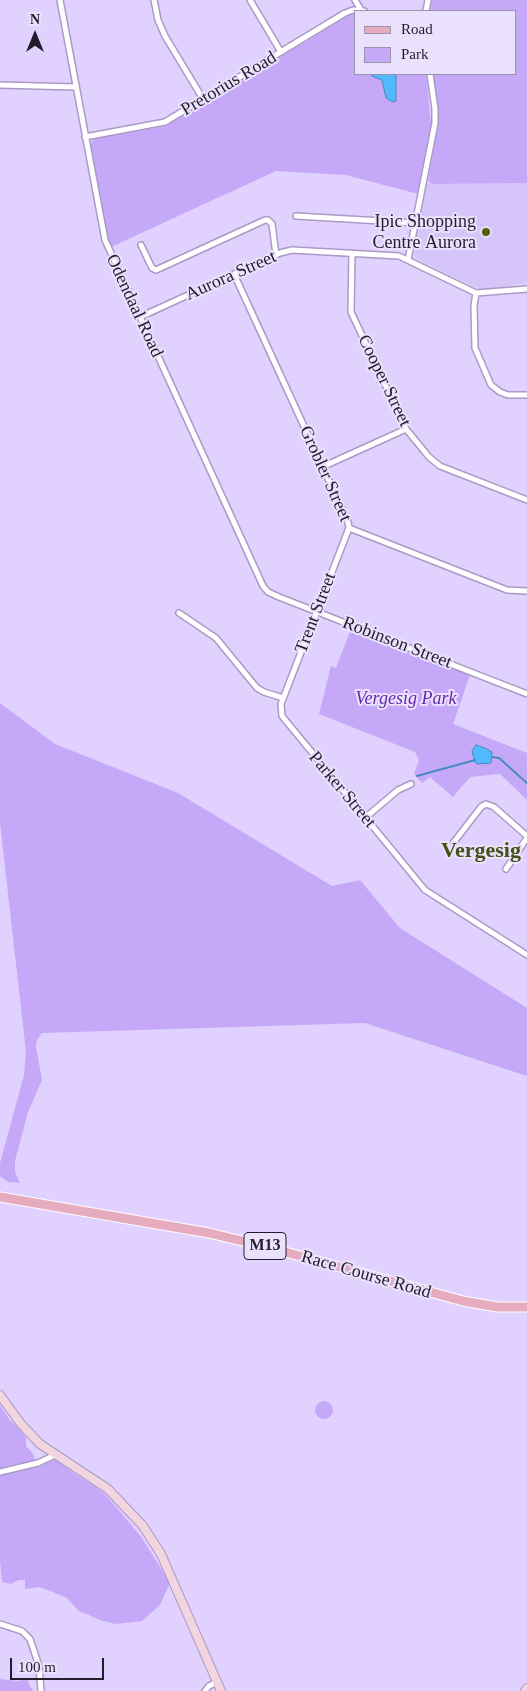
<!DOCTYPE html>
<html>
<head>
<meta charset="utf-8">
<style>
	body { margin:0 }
	#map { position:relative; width:527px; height:1691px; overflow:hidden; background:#e0d1fe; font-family:Georgia,serif }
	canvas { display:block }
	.legend { position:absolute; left:354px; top:10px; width:162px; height:65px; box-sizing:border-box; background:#eae2fd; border:1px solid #9a93aa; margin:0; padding:6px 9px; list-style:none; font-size:15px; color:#221c2d }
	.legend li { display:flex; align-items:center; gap:10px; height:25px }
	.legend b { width:25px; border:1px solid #9a93aa }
	.north { position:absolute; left:10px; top:10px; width:50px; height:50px; -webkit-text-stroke:4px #eae2fd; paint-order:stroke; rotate:0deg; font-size:14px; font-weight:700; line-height:20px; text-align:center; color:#221c2d }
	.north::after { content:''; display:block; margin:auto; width:18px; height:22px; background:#221c2d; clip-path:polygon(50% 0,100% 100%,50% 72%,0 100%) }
	.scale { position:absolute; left:10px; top:1658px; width:94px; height:22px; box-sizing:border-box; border:2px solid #221c2d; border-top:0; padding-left:6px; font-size:15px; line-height:18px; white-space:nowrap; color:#221c2d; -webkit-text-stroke:4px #eae2fd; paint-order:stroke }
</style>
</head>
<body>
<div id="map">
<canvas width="527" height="1691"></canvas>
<ul class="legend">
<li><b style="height:6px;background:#e6abbf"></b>Road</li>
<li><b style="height:14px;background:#c5a9f8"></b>Park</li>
</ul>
<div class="north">N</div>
<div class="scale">100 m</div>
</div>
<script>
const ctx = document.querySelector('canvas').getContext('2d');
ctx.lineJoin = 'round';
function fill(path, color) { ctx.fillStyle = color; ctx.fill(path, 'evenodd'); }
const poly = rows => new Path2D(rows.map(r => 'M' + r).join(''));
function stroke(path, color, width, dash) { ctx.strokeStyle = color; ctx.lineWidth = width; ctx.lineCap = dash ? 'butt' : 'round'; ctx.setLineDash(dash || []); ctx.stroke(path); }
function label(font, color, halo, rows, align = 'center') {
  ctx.font = font + ' Georgia,serif'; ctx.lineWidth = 4; ctx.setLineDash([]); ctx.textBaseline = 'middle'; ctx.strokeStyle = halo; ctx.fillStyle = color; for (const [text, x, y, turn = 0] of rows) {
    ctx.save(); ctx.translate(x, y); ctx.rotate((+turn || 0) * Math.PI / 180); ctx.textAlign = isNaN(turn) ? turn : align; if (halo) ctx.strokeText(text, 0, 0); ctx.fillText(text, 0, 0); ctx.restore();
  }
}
fill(poly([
	[527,183,527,283,515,284,507,287,479,289,417,259,414,256,427,184]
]), '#d6c5f9');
fill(poly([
	[432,0,527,0,527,183,432,184,428,181,439,121,434,74,516,74,516,11,430,11],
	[351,14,356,14,356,74,426,74,431,123,418,194,346,175,276,171,111,247,105,229,90,149,92,141,97,138,166,126],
	[351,629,470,675,453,724,527,753,527,800,500,774,470,777,453,797,430,777,422,783,414,774,419,760,415,752,319,714,331,666,336,668],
	[0,703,55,744,178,793,332,886,360,880,400,928,527,1008,527,1076,365,1023,42,1033,37,1040,36,1046,42,1080,28,1112,15,1161,15,1172,20,1183,8,1182,0,1176,0,1163,24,1075,26,1052,0,823],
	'315 1410a9 9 0 1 1 18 0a9 9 0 1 1-18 0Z',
	[0,1405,9,1419,24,1434,26,1439,26,1446,33,1454,35,1460,45,1463,53,1459,58,1461,75,1474,97,1488,106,1495,142,1538,170,1583,160,1605,142,1621,116,1624,103,1621,79,1611,67,1598,53,1592,39,1587,25,1589,25,1580,19,1580,11,1584,2,1582,0,1560],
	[0,1679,18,1681,28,1679,29,1685,33,1691,0,1691]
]), '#c5a9f8');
const water = poly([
	[372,74,396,74,396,101,393,102,386,98,382,80,372,76,372,74],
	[476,745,485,748,492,752,491,763,477,764,475,762,472,751,476,745]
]);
fill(water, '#52bafc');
stroke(water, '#448bbe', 1);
stroke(poly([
	[492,757,499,758,527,783],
	[417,776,475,760]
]), '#448bbe', 2);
const street = poly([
	[60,0,105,240,263,586,268,592,279,597,527,694],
	[154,0,158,20,165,36,203,99],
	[250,0,281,52],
	[355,0,361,10],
	[426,11,428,0],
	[0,85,75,87],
	[85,137,165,122,345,13,353,10,364,11],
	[296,216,416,223],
	[141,245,152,268,156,270,265,220,268,220,272,224,276,255],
	[352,253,351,312,406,429,429,457,440,466,527,500],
	[408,260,435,123,435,109,430,74],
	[234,274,348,522,349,528],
	[476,293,474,306,475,348,491,385,500,392,508,395,527,395],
	[140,317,280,253,292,250,399,256,476,293,527,289],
	[322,467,406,429],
	[349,528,281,704,282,716,425,890,527,955],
	[349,528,507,590,527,591],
	[179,613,216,638,257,688,264,692,283,698],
	[365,818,398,790,411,784],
	[454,842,481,807,486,804,494,807,527,836],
	[506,869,527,838],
	[0,1472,38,1463,55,1455],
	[0,1624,22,1631,30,1639,39,1666,41,1691],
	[205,1691,209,1686,217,1682]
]);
const secondary = poly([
	[0,1395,21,1424,40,1444,108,1489,143,1526,161,1554,221,1691],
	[525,1691,527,1688]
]);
const primary = poly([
	[0,1197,209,1233,267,1247,463,1301,497,1307,527,1307]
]);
stroke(street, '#a99bc5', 8);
stroke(secondary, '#a99bc5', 10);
stroke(primary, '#fff', 11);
stroke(street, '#fff', 5);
stroke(secondary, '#f3d5df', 8);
stroke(primary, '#e6abbf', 9);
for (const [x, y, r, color] of [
	[486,232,5,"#526206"]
]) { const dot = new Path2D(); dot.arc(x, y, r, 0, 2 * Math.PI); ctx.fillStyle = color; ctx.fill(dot); stroke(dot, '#eae2fd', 2); }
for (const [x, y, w] of [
	[265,1246,42]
]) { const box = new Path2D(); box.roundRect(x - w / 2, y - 13.5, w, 27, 4); ctx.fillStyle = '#eae2fd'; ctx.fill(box); stroke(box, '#221c2d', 1); }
label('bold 16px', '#221c2d', null, [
	["M13",265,1246]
]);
label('18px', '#221c2d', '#eae2fd', [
	["Pretorius Road",229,84,-31],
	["Aurora Street",231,276,-24],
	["Odendaal Road",134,306,65],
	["Cooper Street",384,381,64],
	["Grobler Street",325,474,66],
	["Trent Street",316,613,-69],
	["Robinson Street",397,643,21],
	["Parker Street",342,790,50],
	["Race Course Road",366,1275,16]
]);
label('18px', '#221c2d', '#eae2fd', [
	["Ipic Shopping",476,222],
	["Centre Aurora",476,243]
], 'right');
label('italic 18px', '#6725ad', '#eae2fd', [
	["Vergesig Park",406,699]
]);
label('bold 22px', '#445018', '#eae2fd', [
	["Vergesig",481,851]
]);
</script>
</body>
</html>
